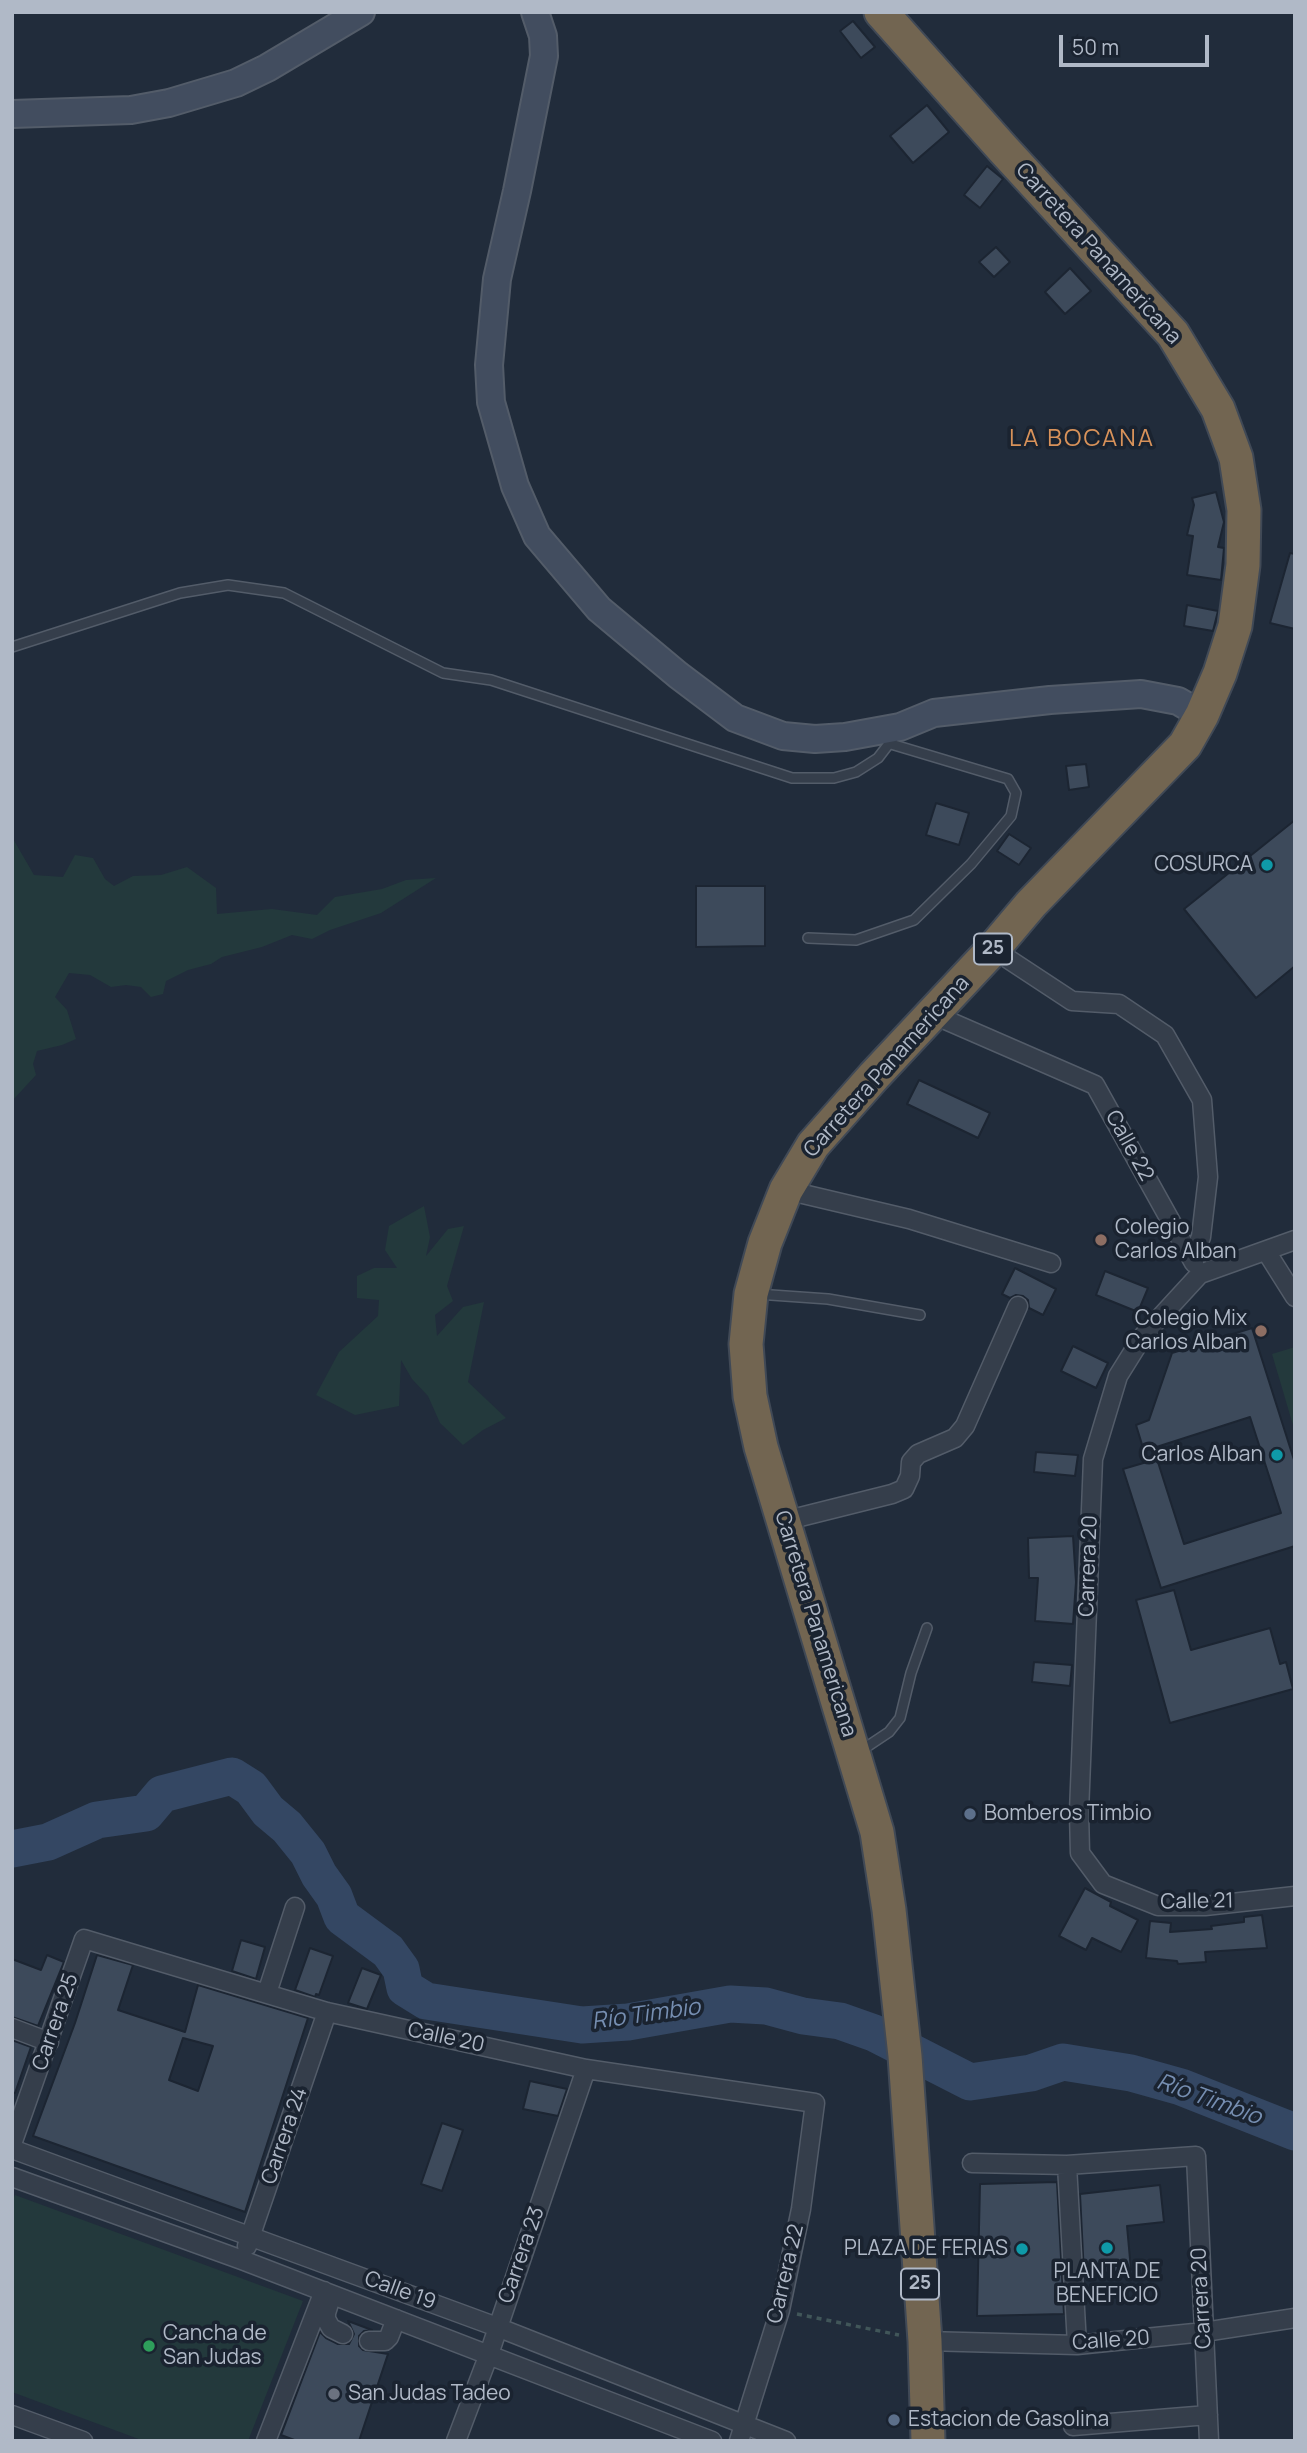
<!DOCTYPE html>
<html>
<head>
<meta charset="utf-8">
<style>
	body { margin:0 }
	#map { position:relative; width:1307px; height:2453px; overflow:hidden; background:#212c3b; font-family:Manrope,sans-serif }
	canvas { display:block }
	.frame { position:absolute; inset:0; border:14px solid #b0b9c7; pointer-events:none }
	.scale { position:absolute; left:1059px; top:35px; width:150px; height:32px; box-sizing:border-box; border:4px solid #b0b9c7; border-top:0; padding-left:9px; font-size:21px; line-height:24px; white-space:nowrap; color:#b0b9c7; -webkit-text-stroke:5px #1a2330; paint-order:stroke }
</style>
</head>
<body>
<div id="map">
<canvas width="1307" height="2453"></canvas>
<div class="frame"></div>
<div class="scale">50 m</div>
</div>
<script>
const ctx = document.querySelector('canvas').getContext('2d');
ctx.lineJoin = 'round';
function fill(path, color) { ctx.fillStyle = color; ctx.fill(path, 'evenodd'); }
const poly = rows => new Path2D(rows.map(r => 'M' + r).join(''));
function stroke(path, color, width, dash) { ctx.strokeStyle = color; ctx.lineWidth = width; ctx.lineCap = dash ? 'butt' : 'round'; ctx.setLineDash(dash || []); ctx.stroke(path); }
function label(font, color, halo, rows, align = 'center') {
  ctx.font = font + ' Manrope,sans-serif'; ctx.lineWidth = 7; ctx.setLineDash([]); ctx.textBaseline = 'middle'; ctx.strokeStyle = halo; ctx.fillStyle = color; for (const [text, x, y, turn = 0] of rows) {
    ctx.save(); ctx.translate(x, y); ctx.rotate((+turn || 0) * Math.PI / 180); ctx.textAlign = isNaN(turn) ? turn : align; if (halo) ctx.strokeText(text, 0, 0); ctx.fillText(text, 0, 0); ctx.restore();
  }
}
fill(poly([
	[12,837,34,875,63,877,75,855,93,858,105,879,114,886,133,876,161,875,187,867,216,888,217,914,272,909,317,915,335,897,382,889,406,880,436,878,381,913,330,930,312,939,292,935,262,947,222,957,211,964,188,970,166,981,163,994,151,997,141,987,126,985,111,987,90,975,69,973,55,997,67,1010,76,1039,62,1045,37,1051,33,1064,36,1075,12,1101],
	[424,1206,430,1237,426,1256,448,1229,464,1226,447,1286,453,1301,435,1315,437,1336,463,1307,484,1302,468,1382,506,1418,483,1430,463,1445,440,1423,428,1396,412,1379,401,1360,399,1406,355,1415,316,1395,339,1352,378,1316,379,1300,357,1298,357,1276,374,1268,397,1268,385,1250,389,1226],
	[1295,1347,1295,1432,1272,1354],
	[15,2195,303,2301,248,2441,144,2441,12,2392,12,2202]
]), '#23393c');
stroke(poly([
	[12,1849,48,1842,97,1820,146,1813,162,1794,232,1776,251,1788,268,1811,287,1827,308,1853,319,1875,334,1896,342,1917,388,1951,401,1969,405,1988,426,2001,582,2025,628,2022,730,2004,766,2006,803,2016,840,2021,874,2033,970,2082,1031,2073,1063,2062,1131,2073,1181,2087,1295,2132]
]), '#344763', 37);
const building = poly([
	[853,21,875,47,861,58,840,31,853,21],
	[927,105,949,132,913,163,890,136,927,105],
	[987,166,1003,179,980,208,964,195,987,166],
	[996,247,1010,262,994,277,979,262,996,247],
	[1070,268,1091,291,1065,314,1045,292,1070,268],
	[1216,492,1224,522,1218,547,1224,548,1221,580,1187,575,1193,536,1187,535,1194,505,1192,498,1216,492],
	[1290,553,1295,554,1295,629,1270,623,1290,553],
	[1187,605,1218,611,1213,631,1184,626,1187,605],
	[1086,764,1089,787,1069,790,1066,766,1086,764],
	[936,803,969,813,959,845,926,835,936,803],
	[1295,820,1295,966,1256,998,1184,909,1295,820],
	[1009,834,1031,848,1019,865,997,851,1009,834],
	[696,886,765,886,765,946,696,947,696,886],
	[919,1080,990,1113,978,1138,907,1104,919,1080],
	[1015,1268,1056,1289,1043,1315,1029,1308,1028,1300,1023,1296,1016,1295,1010,1298,1002,1294,1015,1268],
	[1105,1271,1148,1288,1138,1312,1096,1295,1105,1271],
	[1252,1328,1295,1463,1295,1546,1161,1588,1123,1469,1157,1459,1184,1544,1281,1513,1250,1417,1144,1451,1136,1425,1149,1420,1172,1353,1252,1328],
	[1073,1346,1108,1363,1096,1388,1061,1371,1073,1346],
	[1036,1452,1078,1455,1075,1476,1034,1472,1036,1452],
	[1073,1536,1076,1582,1073,1624,1035,1621,1038,1578,1029,1578,1028,1538,1073,1536],
	[1174,1590,1191,1650,1270,1628,1280,1664,1286,1662,1293,1689,1170,1723,1136,1600,1174,1590],
	[1034,1662,1072,1665,1070,1686,1032,1682,1034,1662],
	[1085,1888,1111,1902,1110,1906,1138,1920,1121,1952,1092,1938,1086,1950,1059,1936,1085,1888],
	[1262,1915,1267,1948,1205,1952,1206,1962,1178,1964,1177,1961,1146,1958,1150,1921,1171,1923,1170,1932,1212,1929,1211,1926,1244,1922,1244,1917,1262,1915],
	[241,1940,265,1947,256,1979,232,1971,241,1940],
	[310,1948,333,1956,319,1995,316,1994,315,1997,295,1990,310,1948],
	[47,1955,64,1962,38,2026,12,2017,12,1959,41,1970,47,1955],
	[97,1955,133,1965,118,2010,185,2032,198,1985,308,2018,245,2212,33,2136,75,2023,97,1955],
	[183,2038,213,2046,198,2091,169,2080,183,2038],
	[362,1968,381,1975,367,2009,348,2003,362,1968],
	[12,2040,31,2047,15,2093,12,2093,12,2040],
	[530,2081,567,2089,558,2116,523,2109,530,2081],
	[442,2123,463,2130,442,2191,421,2184,442,2123],
	[1057,2182,1064,2314,977,2316,980,2184,1057,2182],
	[1160,2185,1164,2222,1127,2226,1131,2270,1084,2275,1080,2194,1160,2185],
	[348,2321,372,2330,364,2331,359,2336,359,2346,363,2350,388,2354,359,2441,297,2441,281,2435,320,2332,326,2338,338,2344,349,2344,354,2334,348,2321]
]);
fill(building, '#3d4a5b');
stroke(building, '#1c2532', 2);
const lane = poly([
	[12,647,180,593,228,585,284,593,443,673,491,680,792,778,834,778,856,772,878,758,898,732],
	[808,938,856,940,914,920,971,864,1011,816,1016,793,1008,779,891,744],
	[757,1294,828,1299,920,1315],
	[859,1752,889,1732,900,1718,911,1673,927,1628]
]);
const street = poly([
	[993,949,1072,1001,1119,1004,1165,1035,1202,1100,1208,1177,1201,1237,1192,1257],
	[932,1014,1095,1085,1194,1263],
	[786,1190,909,1219,1051,1263],
	[1295,1240,1200,1274,1143,1336,1118,1376,1093,1459,1079,1812,1080,1853,1103,1884,1158,1906,1205,1906,1295,1896],
	[1266,1251,1295,1297],
	[784,1521,892,1494,904,1489,910,1476,911,1462,918,1454,955,1438,965,1426,1018,1306],
	[267,1993,295,1907],
	[12,2028,49,2042],
	[12,2144,84,1939,327,2012,586,2069,815,2103,801,2209,780,2310,739,2441],
	[12,2149,497,2327,786,2441],
	[972,2163,1067,2165,1196,2156,1209,2441],
	[1067,2165,1077,2345],
	[12,2177,242,2260,712,2441],
	[247,2246,327,2012],
	[331,2297,326,2313,326,2319,331,2328,343,2334],
	[369,2341,385,2341,389,2337,396,2319],
	[925,2341,1077,2345,1204,2332,1295,2318],
	[12,2415,83,2441],
	[1073,2426,1208,2415],
	[266,2441,324,2291],
	[456,2441,489,2354,586,2069]
]);
const secondary = poly([
	[535,12,543,36,544,56,517,191,497,279,489,365,491,402,515,486,537,536,599,609,678,675,735,718,783,736,815,739,845,737,900,727,934,713,1050,700,1141,694,1178,701,1202,715],
	[12,114,131,110,169,103,236,83,267,68,361,12]
]);
const highway = poly([
	[881,12,1003,149,1173,334,1218,409,1236,458,1244,510,1243,565,1235,626,1220,673,1202,715,1185,745,1031,904,993,949,874,1076,813,1145,786,1190,765,1243,751,1294,746,1344,750,1396,761,1447,877,1832,889,1910,905,2056,925,2341,928,2441]
]);
stroke(lane, '#535c69', 12);
stroke(street, '#535c69', 21);
stroke(secondary, '#535c69', 30);
stroke(highway, '#404956', 37);
stroke(poly([
	[797,2314,899,2335]
]), '#415659', 3.5, [5, 5]);
stroke(lane, '#353e4b', 9);
stroke(street, '#353e4b', 18);
stroke(secondary, '#424d5f', 26);
stroke(highway, '#726551', 33);
for (const [x, y, r, color] of [
	[1267,865,7,"#0f9aa8"],
	[1101,1240,7,"#8d6e63"],
	[1261,1331,7,"#8d6e63"],
	[1277,1455,7,"#0f9aa8"],
	[970,1814,7,"#5c6f8a"],
	[1107,2248,7,"#0f9aa8"],
	[1022,2249,7,"#0f9aa8"],
	[149,2346,7,"#2e9e5b"],
	[334,2394,7,"#6b7280"],
	[894,2420,7,"#5c6f8a"]
]) { const dot = new Path2D(); dot.arc(x, y, r, 0, 2 * Math.PI); ctx.fillStyle = color; ctx.fill(dot); stroke(dot, '#1a2330', 2.5); }
for (const [x, y, w] of [
	[993,949,38],
	[920,2284,38]
]) { const box = new Path2D(); box.roundRect(x - w / 2, y - 15.5, w, 31, 5); ctx.fillStyle = '#1a2330'; ctx.fill(box); stroke(box, '#b0b9c7', 2); }
label('bold 19px', '#b0b9c7', null, [
	["25",993,949],
	["25",920,2284]
]);
label('21px', '#b0b9c7', '#1a2330', [
	["Carretera Panamericana",1098,254,48],
	["Carretera Panamericana",887,1067,-48],
	["Calle 22",1129,1146,61],
	["Carrera 20",1089,1566,-88],
	["Carretera Panamericana",815,1624,73],
	["Calle 21",1197,1902,-1],
	["Carrera 25",56,2022,-71],
	["Calle 20",446,2038,12],
	["Carrera 24",285,2136,-71],
	["Carrera 23",522,2255,-71],
	["Carrera 22",786,2274,-77],
	["Calle 19",400,2291,20],
	["Carrera 20",1202,2298,-93],
	["Calle 20",1111,2341,-4]
]);
label('21px', '#b0b9c7', '#1a2330', [
	["COSURCA",1253,865,"right"],
	["Colegio",1115,1228],
	["Carlos Alban",1115,1252],
	["Colegio Mix",1247,1319,"right"],
	["Carlos Alban",1247,1343,"right"],
	["Carlos Alban",1263,1455,"right"],
	["Bomberos Timbio",984,1814],
	["PLAZA DE FERIAS",1008,2249,"right"],
	["PLANTA DE",1107,2272,"center"],
	["BENEFICIO",1107,2296,"center"],
	["Cancha de",163,2334],
	["San Judas",163,2358],
	["San Judas Tadeo",348,2394],
	["Estacion de Gasolina",908,2420]
], 'left');
label('italic 23px', '#768eb1', '#1a2330', [
	["Río Timbio",646,2015,-8],
	["Río Timbio",1209,2100,20]
]);
ctx.letterSpacing = '2px';
label('24px', '#d8925a', '#1a2330', [
	["LA BOCANA",1082,439]
]);
ctx.letterSpacing = '0px';
</script>
</body>
</html>
